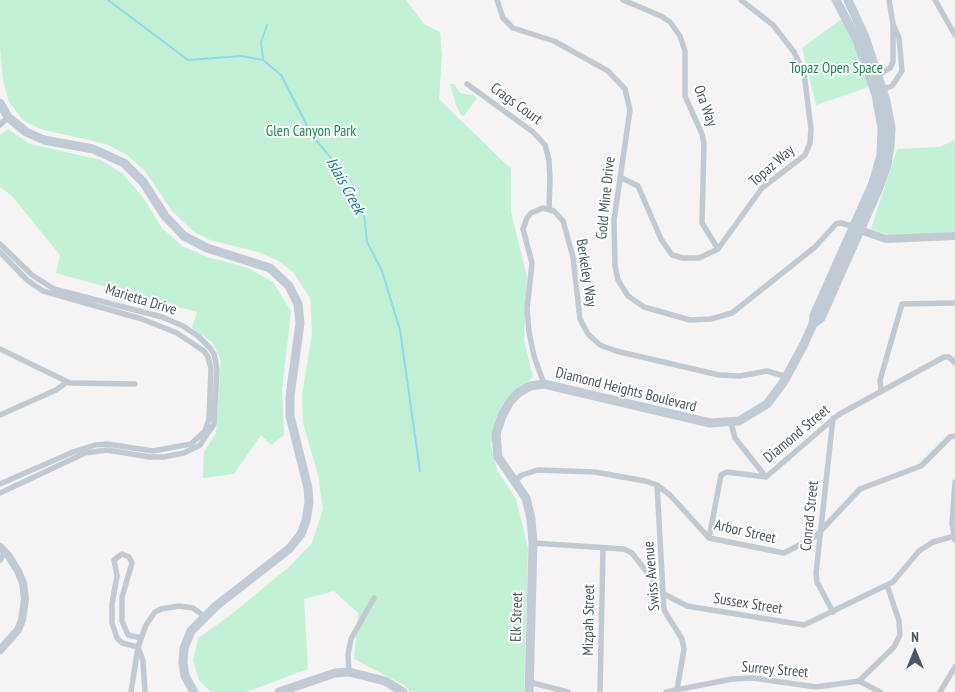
<!DOCTYPE html>
<style>
body{margin:0}
#map{position:relative;width:955px;height:692px;overflow:hidden;background:#f5f3f3;font-family:"PT Sans Narrow",sans-serif}
canvas{display:block}
.north{position:absolute;left:890px;top:627px;width:50px;height:50px;-webkit-text-stroke:4px #fff;paint-order:stroke;rotate:0deg;font-size:14px;font-weight:700;line-height:20px;text-align:center;color:#4a5661}
.north::after{content:'';display:block;margin:auto;width:18px;height:22px;background:#4a5661;clip-path:polygon(50% 0,100% 100%,50% 72%,0 100%)}
</style>
<div id="map">
<canvas width="955" height="692"></canvas>
<div class="north">N</div>
</div>
<script>
const ctx = document.querySelector('canvas').getContext('2d');
ctx.lineJoin = 'round';
function fill(path, color) { ctx.fillStyle = color; ctx.fill(path, 'evenodd'); }
const poly = rows => new Path2D(rows.map(r => 'M' + r).join(''));
function stroke(path, color, width, dash) { ctx.strokeStyle = color; ctx.lineWidth = width; ctx.lineCap = dash ? 'butt' : 'round'; ctx.setLineDash(dash || []); ctx.stroke(path); }
function write(font, color, halo, rows, align = 'center') {
  ctx.font = font + ' "PT Sans Narrow",sans-serif'; ctx.lineWidth = 4; ctx.setLineDash([]); ctx.textBaseline = 'middle'; ctx.strokeStyle = halo; ctx.fillStyle = color; for (const [text, x, y, turn = 0] of rows) {
    ctx.save(); ctx.translate(x, y); ctx.rotate((+turn || 0) * Math.PI / 180); ctx.textAlign = isNaN(turn) ? turn : align; if (halo) ctx.strokeText(text, 0, 0); ctx.fillText(text, 0, 0); ctx.restore();
  }
}
fill(poly([
 [0,0,406,0,424,24,440,32,442,55,439,99,511,169,511,212,527,277,524,340,533,377,503,403,495,423,491,445,497,470,516,499,528,548,524,692,410,692,404,685,354,659,358,613,334,591,304,599,308,669,246,692,211,692,199,680,193,660,198,638,228,617,289,567,312,543,323,509,318,475,303,423,302,395,312,333,310,298,293,272,277,260,258,252,210,240,194,232,172,211,145,171,127,155,106,144,40,129,23,120,9,102,3,80,0,48],
 [843,18,862,62,869,87,816,105,802,48],
 [450,84,454,84,460,93,473,95,477,98,464,116,461,115,456,105],
 [8,129,30,144,101,160,123,174,142,196,162,228,182,246,207,257,248,268,273,282,291,311,282,391,284,435,271,445,261,435,234,474,203,478,204,452,216,433,221,361,213,343,192,328,197,312,56,273,60,255,12,196,0,187,0,135],
 [955,140,955,232,892,236,871,229,897,149,939,147]
]), '#c3f1d5');
stroke(poly([
 [108,0,188,60,241,56,263,60,281,75,312,135,331,158,364,215,367,242,382,271,400,330,420,471],
 [263,59,261,42,267,25]
]), '#90daee', 2);
stroke(poly([
 [497,0,503,18,513,28,554,41,608,71,625,89,630,110,614,220,615,266,618,280,628,296,644,307,690,320,711,319,732,313,815,247,836,224,841,223,855,227],
 [623,0,661,16,670,22,680,36,685,51,685,96,702,134,704,144,702,223,718,249],
 [935,0,955,35],
 [877,76,890,68,893,62,893,24],
 [467,84,533,132,545,145,549,160,550,180,549,208],
 [880,86,887,88,892,86,902,71,899,38,893,24,889,0],
 [0,125,8,117],
 [620,177,638,186,661,239,672,255,683,258,699,258,718,249,762,188,805,155,810,143,811,129,804,73,794,52,773,25,741,0],
 [0,244,32,275,54,289,162,317,183,326,198,336,210,348,214,354,217,369,214,424,200,445,184,453,163,457,150,457,107,450,85,453,0,493],
 [0,252,27,280,43,291,142,319,177,333,204,351,208,357,211,369,209,419,205,431,191,444,153,451,107,444,95,445,73,452,0,484],
 [0,349,70,383,135,384],
 [544,384,534,356,529,332,527,309,532,263,523,229,527,218,531,213,543,208,554,211,563,221,573,257,580,319,588,334,600,345,616,351,719,375,740,376,767,371,787,377],
 [881,392,880,380,902,304,955,303],
 [0,415,56,390,67,382],
 [731,423,735,438,766,477],
 [766,477,838,415,944,357,949,357,955,363],
 [514,481,522,475,538,470,595,472,645,481,657,485,670,495,709,538,784,553,815,537,860,489,921,466,950,437,955,436],
 [657,485,664,610,682,639,684,649,677,690],
 [709,538,721,475,727,472,766,477],
 [955,540,952,524,955,482],
 [533,543,624,549,632,553,664,594,687,606,804,625,893,582,919,551,933,542,955,536],
 [0,560,5,552],
 [833,612,817,582,816,573,833,418],
 [138,647,122,643,117,638,112,623,112,604,117,576,114,560,122,554,129,557,132,563,122,597,122,621,128,635,141,638],
 [138,647,143,661,145,692],
 [349,672,348,655,351,639,374,598],
 [859,681,894,647,900,635,899,621,887,585],
 [529,682,568,692],
 [131,692,138,647,146,625,155,612,161,609,179,606,193,608,204,616],
 [600,692,603,548],
 [666,692,732,679,753,678,816,687,859,681,880,692],
 [940,692,955,667]
]), '#c1cad2', 5.5);
stroke(poly([
 [860,230,886,239,955,236],
 [0,547,8,555,18,571,23,583,25,599,22,620,18,630,0,650]
]), '#c1cad2', 8);
stroke(poly([
 [0,103,8,117,26,132,44,140,93,149,124,163,143,182,165,216,184,236,207,248,270,268,289,286,298,304,300,323,290,396,290,416,308,488,309,502,306,521,301,534,289,549,216,606,191,631,184,648,183,663,185,676,194,692],
 [813,324,821,318,878,190,887,165,890,146,891,128,886,101,865,37,848,0],
 [279,692,335,673,349,672,385,681,403,692],
 [529,692,533,543,531,519,526,498,498,457,496,434,502,416,509,403,518,393,530,386,544,384,710,423,739,421,767,404,783,383,803,346,813,324,814,315,873,183,881,155,882,128,876,95,857,40,836,0]
]), '#c1cbd6', 9);
write('15px', '#17864f', '#fff', [
 ["Topaz Open Space",836,69],
 ["Glen Canyon Park",311,132]
]);
write('15px', '#4a5661', '#fff', [
 ["Crags Court",516,104,36],
 ["Ora Way",705,106,70],
 ["Topaz Way",772,166,-41],
 ["Gold Mine Drive",606,198,-84],
 ["Berkeley Way",586,273,81],
 ["Marietta Drive",141,300,17],
 ["Diamond Heights Boulevard",626,390,14],
 ["Diamond Street",797,434,-40],
 ["Conrad Street",810,516,-84],
 ["Arbor Street",745,532,13],
 ["Swiss Avenue",652,576,-95],
 ["Sussex Street",748,604,9],
 ["Elk Street",517,617,-88],
 ["Mizpah Street",589,620,-89],
 ["Surrey Street",775,670,5]
]);
write('italic 16px', '#0c7c9b', '#fff', [
 ["Islais Creek",345,186,61]
]);
</script>
